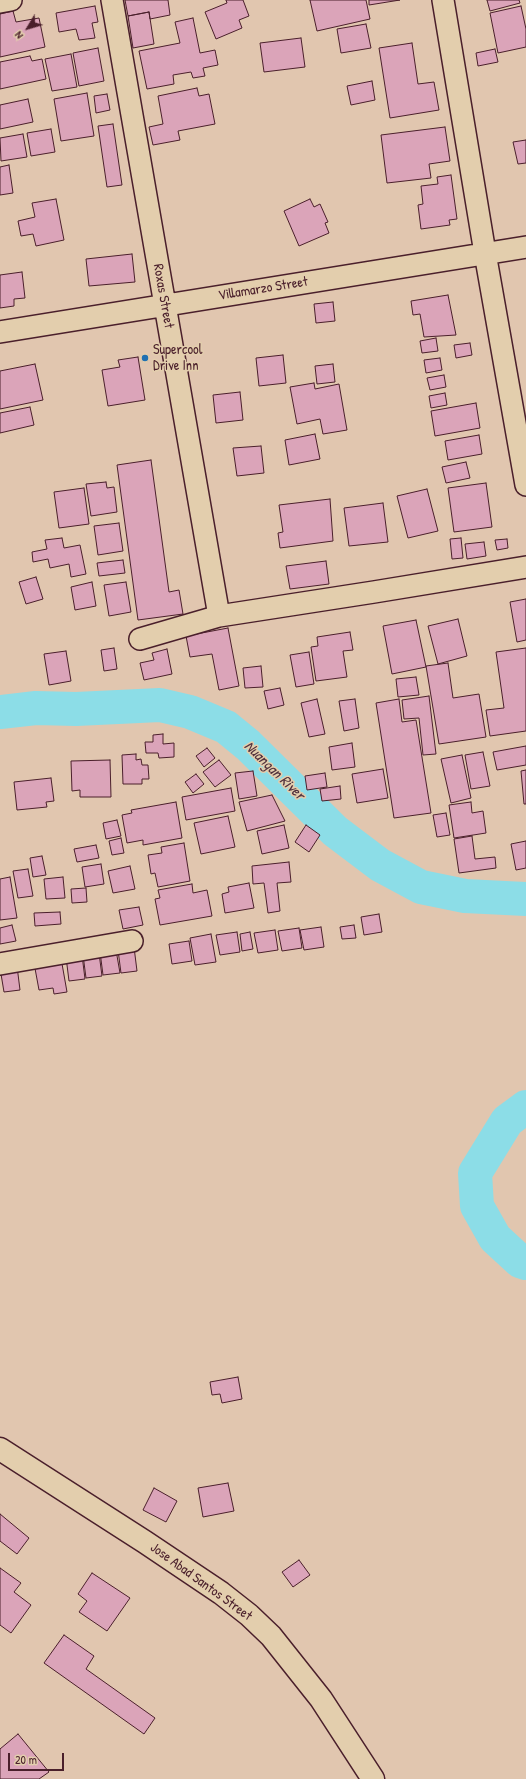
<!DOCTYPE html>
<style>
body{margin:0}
#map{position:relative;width:526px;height:1779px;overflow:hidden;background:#e1c6af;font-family:"Patrick Hand",sans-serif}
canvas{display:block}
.north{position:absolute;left:8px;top:8px;width:40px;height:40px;-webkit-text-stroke:3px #e3cead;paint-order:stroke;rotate:232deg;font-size:11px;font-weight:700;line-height:16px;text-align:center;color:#4a1f2b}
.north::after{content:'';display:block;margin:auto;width:14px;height:18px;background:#4a1f2b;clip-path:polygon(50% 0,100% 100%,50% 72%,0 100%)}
.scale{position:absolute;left:8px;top:1753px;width:56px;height:18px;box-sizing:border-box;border:2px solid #4a1f2b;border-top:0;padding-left:5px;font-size:12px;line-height:14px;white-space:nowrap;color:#4a1f2b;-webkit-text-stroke:3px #e3cead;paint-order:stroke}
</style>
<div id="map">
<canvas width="526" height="1779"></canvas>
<div class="north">N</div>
<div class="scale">20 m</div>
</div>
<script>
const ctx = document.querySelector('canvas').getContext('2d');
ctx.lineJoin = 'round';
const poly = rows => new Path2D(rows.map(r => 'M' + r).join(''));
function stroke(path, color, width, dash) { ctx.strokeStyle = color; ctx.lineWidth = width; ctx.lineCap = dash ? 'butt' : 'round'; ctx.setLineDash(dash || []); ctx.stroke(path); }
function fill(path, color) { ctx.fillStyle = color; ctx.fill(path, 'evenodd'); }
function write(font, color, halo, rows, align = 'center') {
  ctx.font = font + ' "Patrick Hand",sans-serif'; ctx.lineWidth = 3; ctx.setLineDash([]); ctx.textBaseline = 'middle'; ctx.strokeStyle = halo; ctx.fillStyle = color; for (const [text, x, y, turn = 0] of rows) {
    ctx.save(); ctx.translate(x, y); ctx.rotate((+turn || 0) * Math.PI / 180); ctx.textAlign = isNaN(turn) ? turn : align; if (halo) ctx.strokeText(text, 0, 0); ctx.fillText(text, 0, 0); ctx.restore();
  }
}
stroke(poly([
 [0,712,36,708,76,709,160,705,190,712,226,727,248,745,335,831,380,865,421,887,465,896,526,899],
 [526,1107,507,1121,475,1173,477,1206,495,1238,520,1261,526,1263]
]), '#8cdde7', 34);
const building = poly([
 [125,0,168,0,170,15,150,19,149,12,128,16,125,0],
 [226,0,243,0,249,16,239,20,242,28,216,39,205,12,227,3,226,0],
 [310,0,366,0,370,19,317,31,310,0],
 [369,0,400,0,369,5,369,0],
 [487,0,519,0,520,3,490,11,487,0],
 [95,6,98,22,92,23,95,38,79,40,76,29,59,32,56,13,95,6],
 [521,6,526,29,526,47,498,53,490,13,521,6],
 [13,11,16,22,39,18,45,47,0,57,0,14,13,11],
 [149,12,154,44,133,48,128,16,149,12],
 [193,18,200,53,215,50,218,65,203,68,205,76,193,78,191,72,173,75,174,84,147,89,139,51,180,43,175,22,193,18],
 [366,24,371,48,341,53,337,29,366,24],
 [301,38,305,67,264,72,260,43,301,38],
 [412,43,418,84,434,82,439,110,390,118,379,48,412,43],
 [98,48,104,81,79,86,73,53,98,48],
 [495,49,498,62,478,66,476,53,495,49],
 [71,54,77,87,52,91,45,59,71,54],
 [30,56,32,61,42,59,46,79,0,89,0,62,30,56],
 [372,81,375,100,351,105,347,86,372,81],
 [197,88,199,96,209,94,215,124,178,131,180,140,153,145,149,127,163,124,158,96,197,88],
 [87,93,94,136,61,141,54,99,87,93],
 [107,94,110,110,96,113,94,96,107,94],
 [28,99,33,122,0,129,0,105,28,99],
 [113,124,122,185,107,187,98,126,113,124],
 [445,127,450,161,429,164,431,178,387,183,381,135,445,127],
 [51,129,55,152,31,156,27,133,51,129],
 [23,134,27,157,1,161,0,138,23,134],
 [526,140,526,163,518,164,513,142,526,140],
 [9,165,13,193,0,195,0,167,9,165],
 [451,175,457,219,449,220,450,225,421,229,418,205,423,204,421,186,438,184,437,177,451,175],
 [56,199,64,240,36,246,33,234,21,236,18,221,35,217,32,203,56,199],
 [310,199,314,207,320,204,328,222,325,223,329,233,299,246,284,211,310,199],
 [132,254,135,282,89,286,86,259,132,254],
 [22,272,25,298,14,299,14,306,0,308,0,275,22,272],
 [448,295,456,335,424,337,420,314,413,315,411,301,448,295],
 [333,302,335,321,316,323,314,304,333,302],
 [436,338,438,351,422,353,420,341,436,338],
 [470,343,472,355,456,358,454,345,470,343],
 [283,355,286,383,259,386,256,358,283,355],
 [138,357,145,400,108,406,102,370,120,367,118,360,138,357],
 [440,358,442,370,426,373,424,360,440,358],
 [35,364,43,400,0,409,0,371,35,364],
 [333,364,335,382,317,384,315,366,333,364],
 [444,375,446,387,430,390,427,378,444,375],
 [314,383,315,389,339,384,347,430,323,434,320,419,297,424,290,387,314,383],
 [240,392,243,420,216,423,213,395,240,392],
 [445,393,447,405,431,408,429,396,445,393],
 [476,403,480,428,435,436,431,411,476,403],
 [30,407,34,425,0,433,0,413,30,407],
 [315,434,320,459,289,465,285,440,315,434],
 [479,435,482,454,448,460,445,441,479,435],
 [261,446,264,473,237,476,233,448,261,446],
 [151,460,169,592,179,590,183,614,138,620,117,465,151,460],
 [466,462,470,478,446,483,442,467,466,462],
 [106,482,107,488,114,487,117,512,91,516,86,484,106,482],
 [486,483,492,527,454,532,448,488,486,483],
 [84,488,89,524,59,528,54,492,84,488],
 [427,489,438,531,408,538,397,496,427,489],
 [330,499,333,541,280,548,278,533,283,532,279,505,330,499],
 [383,503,388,542,349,546,344,508,383,503],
 [119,523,123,551,98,555,94,526,119,523],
 [62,538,64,548,80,545,86,574,71,577,69,564,50,568,48,559,33,562,32,552,47,549,45,540,62,538],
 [461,538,463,558,452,559,450,539,461,538],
 [507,539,508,548,497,550,495,540,507,539],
 [484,542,486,556,467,559,465,544,484,542],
 [123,560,125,573,99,576,97,563,123,560],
 [326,561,329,584,290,589,286,566,326,561],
 [36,577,43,599,26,604,19,582,36,577],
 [92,582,96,606,75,610,71,587,92,582],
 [126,582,131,612,109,616,104,585,126,582],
 [526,599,526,640,517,642,510,602,526,599],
 [458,619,467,656,438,664,428,626,458,619],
 [416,620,426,667,392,674,383,626,416,620],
 [228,628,239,686,219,690,212,654,190,657,186,636,228,628],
 [350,632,353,650,343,651,347,677,316,681,311,647,318,646,317,637,350,632],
 [114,648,117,669,104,671,101,650,114,648],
 [526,648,526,731,490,736,486,710,504,708,496,652,526,648],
 [167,649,172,674,144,680,140,663,154,660,152,653,167,649],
 [66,651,71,681,49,685,44,654,66,651],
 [309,652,314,684,296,687,290,655,309,652],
 [448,663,453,698,479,694,486,737,439,744,426,666,448,663],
 [261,666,263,687,245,688,243,668,261,666],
 [416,677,419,695,398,697,396,679,416,677],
 [280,688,284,705,268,709,264,691,280,688],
 [429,696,436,754,423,755,419,718,404,719,402,700,429,696],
 [317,699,325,734,309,737,301,703,317,699],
 [355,699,359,728,344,731,339,701,355,699],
 [399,699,402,722,416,720,431,813,394,818,376,703,399,699],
 [163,734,163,744,174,743,174,757,159,758,158,753,146,753,145,742,153,742,153,735,163,734],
 [352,743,355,767,332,770,329,747,352,743],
 [526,746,526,765,497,770,493,752,526,746],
 [207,748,215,758,204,767,196,756,207,748],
 [483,752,490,786,471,789,465,755,483,752],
 [136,754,136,760,141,759,142,765,148,765,149,779,142,779,142,784,123,784,122,755,136,754],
 [462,755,471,798,451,803,441,759,462,755],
 [110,760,111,797,80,797,80,790,72,791,71,761,110,760],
 [219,760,231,775,215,787,203,772,219,760],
 [383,769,388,798,357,803,352,774,383,769],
 [526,770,526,804,524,804,521,771,526,770],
 [253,771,257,796,239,799,235,773,253,771],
 [325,773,327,787,307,790,305,776,325,773],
 [196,774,204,784,193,793,185,782,196,774],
 [51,778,54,801,46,802,47,807,17,810,14,782,51,778],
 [340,786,341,799,322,801,320,789,340,786],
 [231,788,235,811,186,820,182,797,231,788],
 [272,795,285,821,247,831,239,802,272,795],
 [176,802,182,838,143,845,143,840,127,843,122,815,132,813,131,810,176,802],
 [471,802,472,813,483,811,486,833,454,838,449,805,471,802],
 [446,813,450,835,437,837,433,815,446,813],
 [228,816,235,847,201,854,194,823,228,816],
 [117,820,121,836,106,839,103,823,117,820],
 [284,825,289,848,262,854,257,831,284,825],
 [306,825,320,835,309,852,295,842,306,825],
 [472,836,475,859,495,857,496,868,459,873,454,839,472,836],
 [121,838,124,853,112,855,109,841,121,838],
 [526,841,526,868,516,870,511,844,526,841],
 [184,843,190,881,158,887,155,873,151,874,148,855,162,853,161,847,184,843],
 [96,845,99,858,77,862,74,849,96,845],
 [42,856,46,875,33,877,30,858,42,856],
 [289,862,291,882,277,883,280,911,268,913,264,883,253,884,252,866,289,862],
 [101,864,104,884,85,887,82,867,101,864],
 [130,866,135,889,113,893,108,871,130,866],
 [28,869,33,896,18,898,13,871,28,869],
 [10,877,17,918,0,920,0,879,10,877],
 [63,877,65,898,46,899,44,879,63,877],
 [249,883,254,908,225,913,222,894,229,892,228,887,249,883],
 [192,884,193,893,207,890,212,916,160,925,155,899,160,898,158,890,192,884],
 [86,888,87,902,72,903,71,889,86,888],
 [139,907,143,925,123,929,119,910,139,907],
 [60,912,61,924,35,926,34,913,60,912],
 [379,914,382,932,364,935,361,917,379,914],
 [12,925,16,941,0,944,0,928,12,925],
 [354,925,356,938,342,939,340,927,354,925],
 [321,927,324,947,304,950,300,930,321,927],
 [299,928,302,948,282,951,278,931,299,928],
 [275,930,278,950,258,953,254,933,275,930],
 [237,932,240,952,220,955,216,935,237,932],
 [250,932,253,949,242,951,240,934,250,932],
 [211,934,216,962,195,965,190,938,211,934],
 [189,941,192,961,172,964,169,944,189,941],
 [134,947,137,971,121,973,118,950,134,947],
 [116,950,120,973,103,975,100,952,116,950],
 [99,953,102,976,86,978,83,955,99,953],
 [82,955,85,979,69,981,66,957,82,955],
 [61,958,67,992,54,994,53,988,39,990,34,963,61,958],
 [17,966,20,990,4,992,0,968,17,966],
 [238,1377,242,1399,222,1403,220,1394,212,1395,210,1382,238,1377],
 [228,1483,234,1511,203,1517,198,1488,228,1483],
 [154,1488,177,1501,166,1522,143,1510,154,1488],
 [0,1514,29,1538,17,1554,0,1541,0,1514],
 [299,1560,310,1575,293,1587,282,1572,299,1560],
 [0,1568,21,1583,14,1592,31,1605,11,1633,0,1625,0,1568],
 [92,1573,130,1598,107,1631,79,1612,87,1601,78,1594,92,1573],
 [64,1635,94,1656,86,1669,155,1718,144,1734,44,1663,64,1635],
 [18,1734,49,1772,39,1779,0,1779,0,1749,18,1734]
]);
fill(building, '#dba4b9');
stroke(building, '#4a1f2b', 1);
const minor = poly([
 [112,0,219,616],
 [443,0,485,253,526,485],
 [0,2,11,0],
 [0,332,526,247],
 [140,639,219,616,374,592,526,567],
 [0,964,132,941]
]);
const major = poly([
 [0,1449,145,1542,221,1593,249,1615,271,1636,321,1699,373,1779]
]);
stroke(minor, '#4a1f2b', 24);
stroke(major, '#4a1f2b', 25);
stroke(minor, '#e3cead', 21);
stroke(major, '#e3cead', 22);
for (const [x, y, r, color] of [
 [145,358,4,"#1f6fb2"]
]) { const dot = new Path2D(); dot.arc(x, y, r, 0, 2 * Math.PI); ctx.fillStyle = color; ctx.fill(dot); stroke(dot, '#e3cead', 1.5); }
write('14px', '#4a1f2b', '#e3cead', [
 ["Villamarzo Street",263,289,-9],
 ["Roxas Street",163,296,80],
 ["Jose Abad Santos Street",201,1582,36]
]);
write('14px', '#4a1f2b', '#e3cead', [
 ["Supercool",153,350],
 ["Drive Inn",153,366]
], 'left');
write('italic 15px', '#51323e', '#e3cead', [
 ["Nuangan River",274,771,44]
]);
</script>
